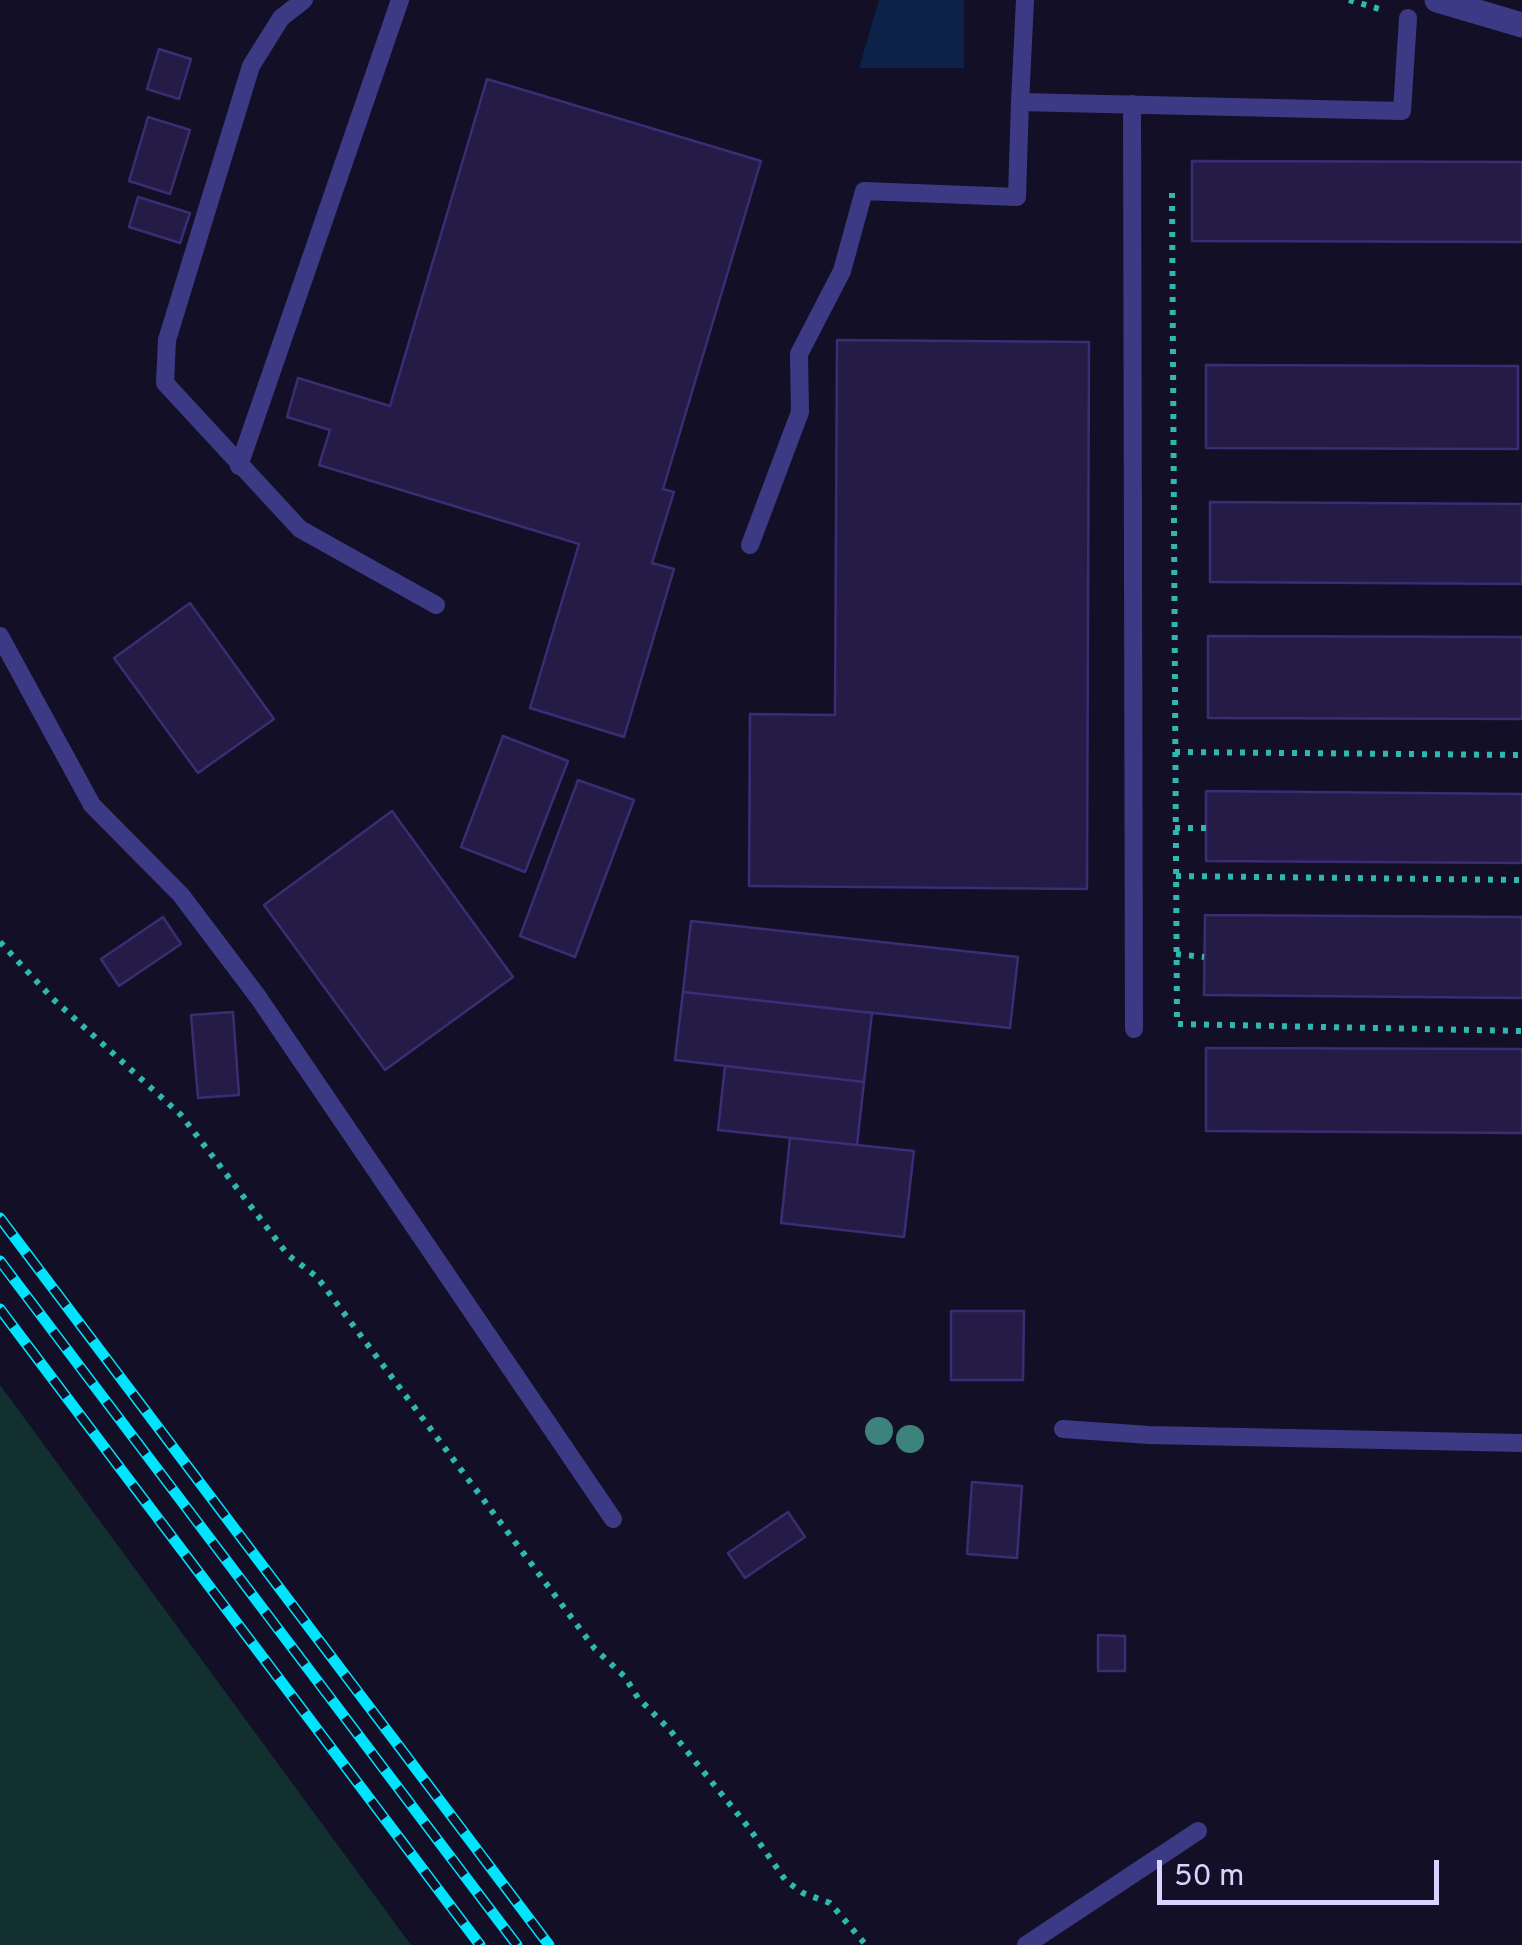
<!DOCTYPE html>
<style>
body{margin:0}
#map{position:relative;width:1522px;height:1945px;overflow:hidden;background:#130f26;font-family:Overpass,sans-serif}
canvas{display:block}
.scale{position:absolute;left:1157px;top:1860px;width:282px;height:45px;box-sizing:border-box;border:5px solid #d9d4ff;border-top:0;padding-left:12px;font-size:30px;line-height:35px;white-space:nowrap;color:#d9d4ff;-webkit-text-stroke:8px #130f26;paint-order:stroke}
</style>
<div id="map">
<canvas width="1522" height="1945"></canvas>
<div class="scale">50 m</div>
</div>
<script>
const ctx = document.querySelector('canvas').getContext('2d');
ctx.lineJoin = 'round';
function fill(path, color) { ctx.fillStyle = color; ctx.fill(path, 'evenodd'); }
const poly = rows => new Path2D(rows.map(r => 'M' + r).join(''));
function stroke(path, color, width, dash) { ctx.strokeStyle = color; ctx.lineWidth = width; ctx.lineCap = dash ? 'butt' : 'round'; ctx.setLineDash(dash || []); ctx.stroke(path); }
fill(poly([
 [0,1385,411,1945,0,1945]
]), '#12302f');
fill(poly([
 [879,0,964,0,964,68,859,68]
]), '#0c2248');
const building = poly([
 [159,49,191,59,179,99,147,89,159,49],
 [487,79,761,161,663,489,674,492,652,563,674,569,624,737,530,708,579,544,319,465,330,430,287,417,298,378,390,406,487,79],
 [148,117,190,130,170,194,129,181,148,117],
 [1192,161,1522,162,1522,242,1192,241,1192,161],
 [138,197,190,213,180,243,129,227,138,197],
 [837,340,1089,342,1087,889,749,886,750,714,835,715,837,340],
 [1206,365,1518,366,1518,449,1206,448,1206,365],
 [1210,502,1522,504,1522,584,1210,582,1210,502],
 [190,603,274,719,198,773,114,658,190,603],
 [1208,636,1522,637,1522,719,1208,718,1208,636],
 [503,736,568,761,525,872,461,847,503,736],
 [578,780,634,800,575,957,520,936,578,780],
 [1206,791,1522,794,1522,863,1206,861,1206,791],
 [392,811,513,977,385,1070,264,905,392,811],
 [1205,915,1522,917,1522,998,1204,995,1205,915],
 [163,917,181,944,119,986,101,959,163,917],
 [691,921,1018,957,1010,1028,683,992,691,921],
 [683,992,872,1013,864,1082,675,1060,683,992],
 [233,1012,239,1095,198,1098,191,1015,233,1012],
 [1206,1048,1522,1049,1522,1133,1206,1131,1206,1048],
 [725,1066,864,1082,857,1145,718,1130,725,1066],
 [790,1138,914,1151,904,1237,781,1223,790,1138],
 [951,1311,1024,1311,1023,1380,951,1380,951,1311],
 [972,1482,1022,1486,1017,1558,967,1554,972,1482],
 [788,1512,805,1537,745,1578,728,1553,788,1512],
 [1098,1635,1125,1636,1125,1671,1098,1671,1098,1635]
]);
fill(building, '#241b47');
stroke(building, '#3b2d73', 2.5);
stroke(poly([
 [1349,0,1386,11],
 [1172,193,1177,1024,1522,1031],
 [1175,752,1522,755],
 [1175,828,1206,828],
 [1176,876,1522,880],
 [0,942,53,999,181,1115,288,1255,317,1277,595,1649,625,1677,638,1698,669,1729,749,1828,786,1881,803,1893,830,1903,866,1945],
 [1176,954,1204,957]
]), '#2fb8b0', 6, [5, 8]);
stroke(poly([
 [304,0,281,18,251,66,167,340,165,383,300,529,436,605],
 [1025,0,1020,102,1402,111,1408,18],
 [1132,104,1134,1029],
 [239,466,400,0],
 [750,545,800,412,799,354,842,271,864,191,1017,197,1020,102],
 [0,636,92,805,181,895,258,997,613,1519],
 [1063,1429,1149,1435,1522,1443],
 [1026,1945,1198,1831]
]), '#3d3a85', 18);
stroke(poly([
 [1437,0,1522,25]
]), '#3d3a85', 25);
const rail = poly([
 [0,1218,549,1945],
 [0,1261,517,1945],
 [0,1309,480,1945]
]);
stroke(rail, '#00e5ff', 11);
stroke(rail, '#130f26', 8, [22]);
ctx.fillStyle = '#3d827b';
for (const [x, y] of [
 [879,1431],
 [910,1439]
]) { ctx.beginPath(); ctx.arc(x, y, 14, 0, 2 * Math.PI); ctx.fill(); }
</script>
